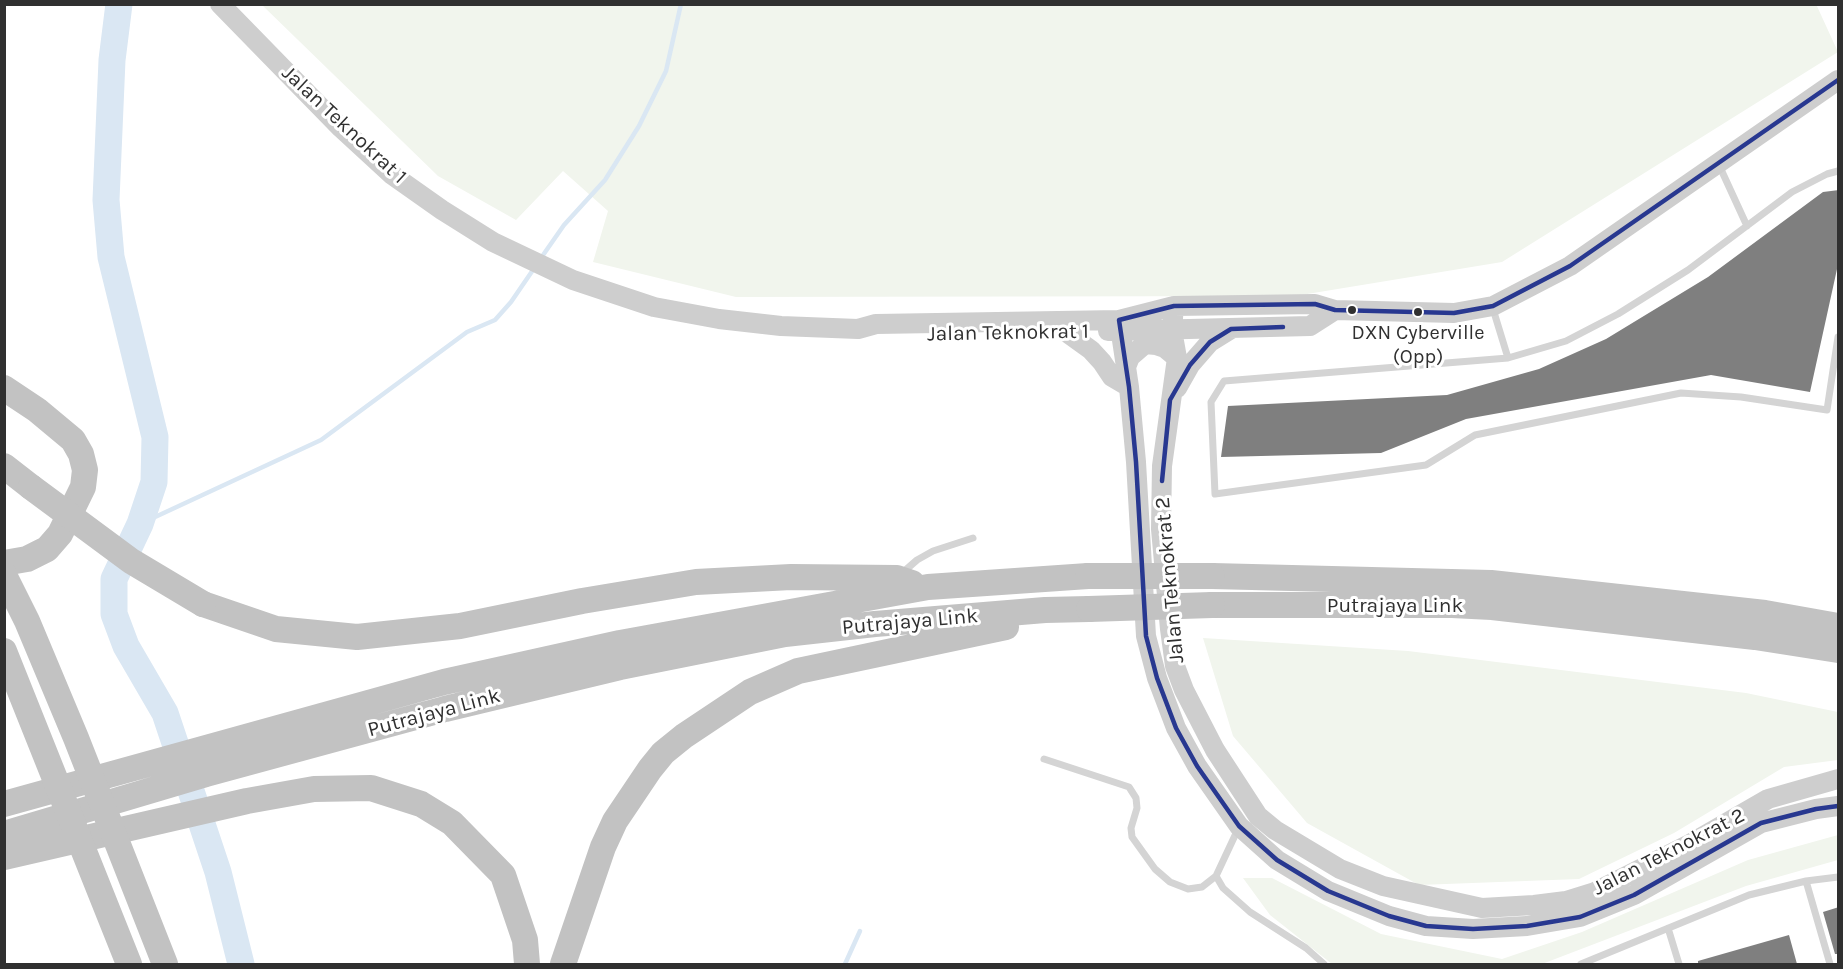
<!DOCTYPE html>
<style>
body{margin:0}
#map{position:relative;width:1843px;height:969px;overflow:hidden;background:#fff;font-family:Karla,sans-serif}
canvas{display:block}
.frame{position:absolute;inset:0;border:6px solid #303030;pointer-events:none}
</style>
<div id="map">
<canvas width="1843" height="969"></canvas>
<div class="frame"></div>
</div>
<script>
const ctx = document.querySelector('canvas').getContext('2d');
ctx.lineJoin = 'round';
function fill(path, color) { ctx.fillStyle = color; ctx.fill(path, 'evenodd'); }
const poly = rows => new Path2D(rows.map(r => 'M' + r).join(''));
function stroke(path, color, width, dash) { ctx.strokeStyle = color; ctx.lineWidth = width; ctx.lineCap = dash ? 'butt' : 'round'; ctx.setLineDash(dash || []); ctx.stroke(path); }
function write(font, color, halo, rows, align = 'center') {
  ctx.font = font + ' Karla,sans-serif'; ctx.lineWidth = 6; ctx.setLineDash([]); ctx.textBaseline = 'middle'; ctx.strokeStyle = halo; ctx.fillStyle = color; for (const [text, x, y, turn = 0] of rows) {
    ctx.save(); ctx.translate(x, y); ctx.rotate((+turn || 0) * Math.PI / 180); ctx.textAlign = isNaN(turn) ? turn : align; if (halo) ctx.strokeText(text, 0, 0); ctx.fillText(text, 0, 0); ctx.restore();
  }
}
fill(poly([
 [1816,4,1838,52,1502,262,1295,296,736,297,593,262,608,211,563,171,516,220,438,176,262,5],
 [1203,638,1408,651,1746,693,1838,712,1838,760,1784,767,1674,833,1579,879,1419,885,1307,823,1233,736],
 [1838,835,1838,860,1746,886,1542,964,1332,964,1270,915,1243,878,1272,878,1381,934,1502,959,1582,932,1748,860]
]), '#f1f5ed');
stroke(poly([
 [541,258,564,225,605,180,639,126,666,71,681,4],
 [140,524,321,440,467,332,495,320,511,302,535,267],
 [845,964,860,931]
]), '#dae7f3', 4.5);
stroke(poly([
 [119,4,112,60,106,200,111,257,155,437,154,482,140,524,114,579,114,614,126,646,165,713,218,872,241,964]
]), '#dae7f3', 27);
fill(poly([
 [1839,190,1839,260,1810,392,1711,375,1466,419,1381,453,1221,457,1228,406,1447,395,1539,369,1606,339,1708,277,1823,192],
 [1839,907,1839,954,1835,954,1823,912],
 [1789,935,1797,964,1698,964,1698,961]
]), '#7f7f7f');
stroke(poly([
 [1719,165,1747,226],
 [1838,171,1827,174,1792,192,1688,270,1618,314,1566,341,1508,358,1224,381,1211,402,1215,494,1426,465,1475,435,1681,393,1741,397,1827,410,1838,337],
 [1493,309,1508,358],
 [901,574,917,560,933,551,973,538],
 [1044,759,1129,787,1136,798,1137,808,1131,828,1132,837,1155,869,1170,882,1188,889,1202,887,1216,876],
 [1238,829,1216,876,1223,888,1250,912,1306,948,1324,964],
 [1806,881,1830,964],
 [1668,928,1679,964],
 [1581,964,1749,895,1806,881,1838,877]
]), '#d4d4d4', 7);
stroke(poly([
 [220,4,341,128,391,174,442,210,493,242,573,280,654,307,719,319,781,326,858,329,876,324,1119,320,1174,306,1315,304,1335,310,1454,313,1493,306,1570,266,1838,80],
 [1174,306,1172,330,1177,358,1162,466,1161,529,1170,629,1175,666,1184,690,1215,750,1258,816,1275,830,1340,869,1383,886,1482,908,1534,905,1566,901,1595,892,1690,844,1768,799,1838,779],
 [1119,320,1129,387,1136,462,1146,636,1157,678,1176,728,1197,766,1239,826,1277,860,1328,891,1389,916,1426,926,1473,929,1527,926,1580,917,1634,895,1761,823,1816,809,1838,806],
 [1108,331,1310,326,1335,310],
 [1066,332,1091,350,1102,362,1112,377,1129,387],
 [1126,367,1130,357,1145,344,1156,345,1165,348,1177,358],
 [1177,388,1190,365,1210,342,1231,329]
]), '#cecece', 20);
stroke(poly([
 [4,388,37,410,73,440,81,454,85,470,83,487,60,534,47,549,27,559,4,563],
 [4,466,31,487],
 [1212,576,1491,583,1765,613,1838,626],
 [203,604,276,629,357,637,460,626,582,601,696,582,791,577,897,578,912,583],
 [1212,605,1452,605,1492,607,1755,637,1838,650],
 [4,804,444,682,620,643,928,587,1088,576],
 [4,834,206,774,445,709,620,667,785,634,875,624,1045,610,1089,609],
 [4,857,247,801,314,789,371,788,421,804,452,823,503,875,525,940,527,964],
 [563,964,603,847,615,821,650,769,663,753,684,736,750,692,798,671,1006,627]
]), '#c2c2c2', 26);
stroke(poly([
 [31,487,131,561,203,604],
 [4,575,27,621,76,738,165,964],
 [1088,576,1212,576],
 [1089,609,1212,605],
 [4,651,129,964]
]), '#c2c2c2', 26);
stroke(poly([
 [1838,80,1570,266,1493,306,1454,313,1335,310,1315,304,1174,306,1119,320,1129,387,1136,462,1146,636,1157,678,1176,728,1197,766,1239,826,1277,860,1328,891,1389,916,1426,926,1473,929,1527,926,1580,917,1634,895,1761,823,1816,809,1838,806],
 [1162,481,1170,400,1190,365,1210,342,1231,329,1283,327]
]), '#283890', 4.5);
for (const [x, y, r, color] of [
 [1352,310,5,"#303030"],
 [1418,312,5,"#303030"]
]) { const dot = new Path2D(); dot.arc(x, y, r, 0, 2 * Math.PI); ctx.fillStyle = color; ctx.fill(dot); stroke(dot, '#fff', 2); }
write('20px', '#303030', '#fff', [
 ["DXN Cyberville",1418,333],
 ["(Opp)",1418,357]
]);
write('21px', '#303030', '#fff', [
 ["Jalan Teknokrat 1",344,125,43],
 ["Jalan Teknokrat 1",1008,333,-1],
 ["Jalan Teknokrat 2",1170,580,-95],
 ["Putrajaya Link",1395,606],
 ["Putrajaya Link",910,622,-5],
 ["Putrajaya Link",434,713,-15],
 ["Jalan Teknokrat 2",1669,852,-27]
]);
</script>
